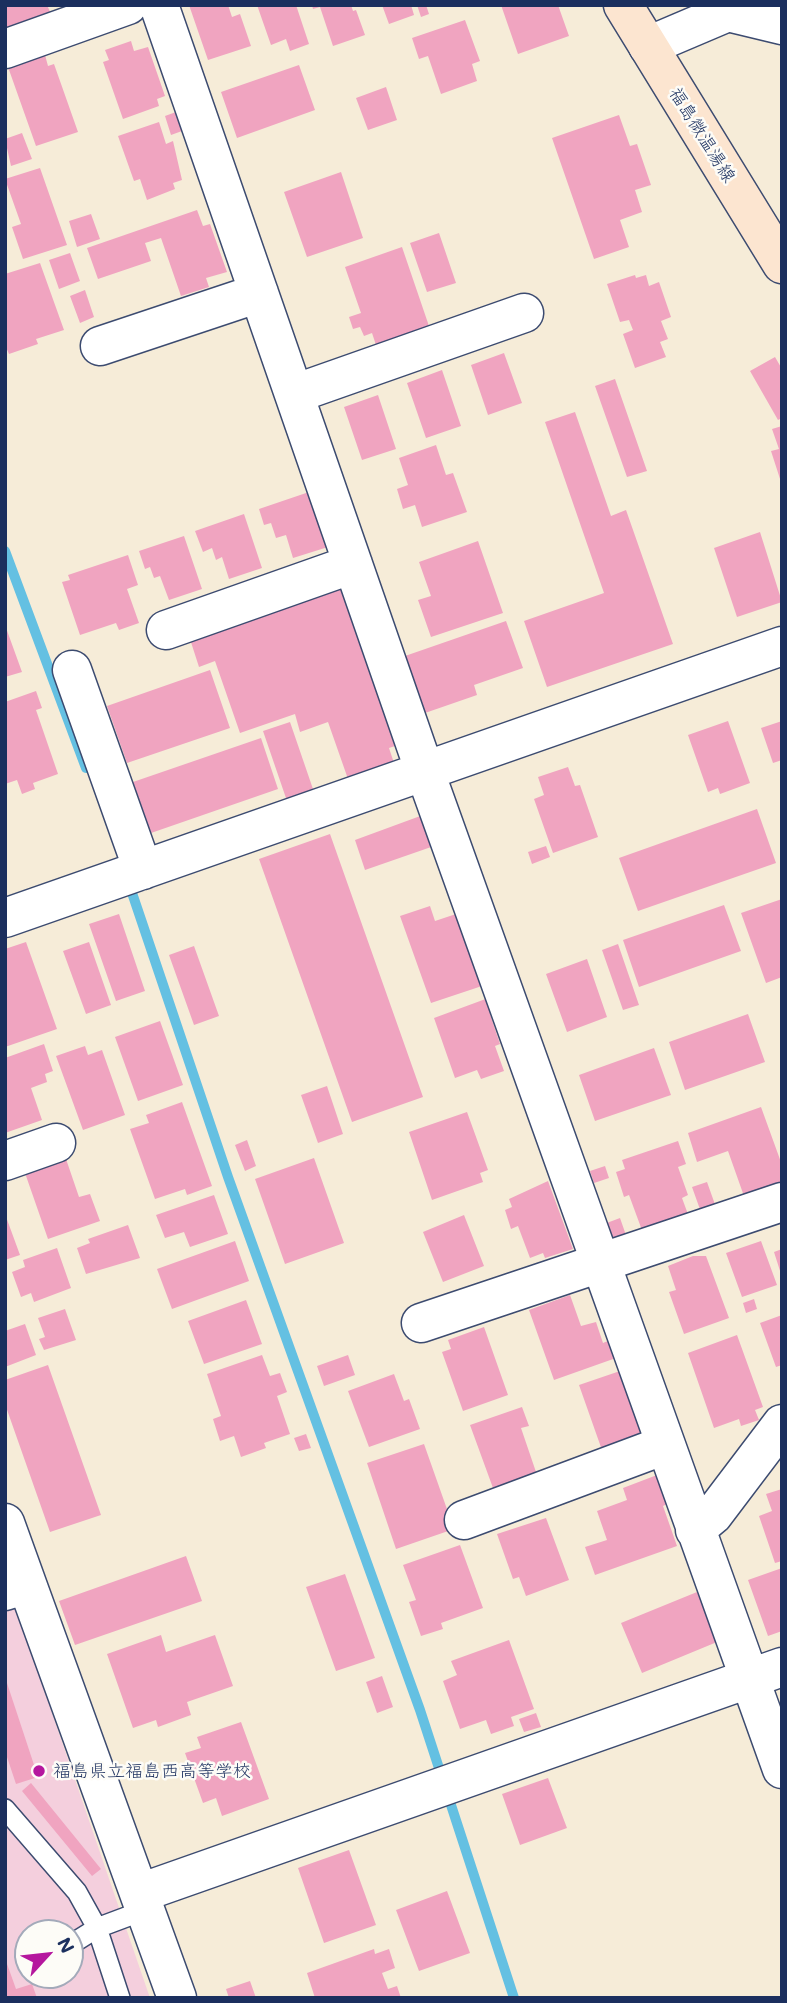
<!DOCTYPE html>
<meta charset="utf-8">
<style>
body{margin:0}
#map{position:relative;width:787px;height:2003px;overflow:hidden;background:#f6ecd8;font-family:Mali,sans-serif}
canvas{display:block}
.frame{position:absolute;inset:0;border:7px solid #1b2f5e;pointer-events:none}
.north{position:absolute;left:14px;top:1919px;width:70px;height:70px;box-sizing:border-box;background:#fdfcf7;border:2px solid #a3aaba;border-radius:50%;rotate:63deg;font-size:19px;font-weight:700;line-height:28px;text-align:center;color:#1b2f5e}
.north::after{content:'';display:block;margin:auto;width:24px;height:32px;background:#b5179e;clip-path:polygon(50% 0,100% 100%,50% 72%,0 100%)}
</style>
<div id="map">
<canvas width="787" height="2003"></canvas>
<div class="frame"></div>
<div class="north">N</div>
</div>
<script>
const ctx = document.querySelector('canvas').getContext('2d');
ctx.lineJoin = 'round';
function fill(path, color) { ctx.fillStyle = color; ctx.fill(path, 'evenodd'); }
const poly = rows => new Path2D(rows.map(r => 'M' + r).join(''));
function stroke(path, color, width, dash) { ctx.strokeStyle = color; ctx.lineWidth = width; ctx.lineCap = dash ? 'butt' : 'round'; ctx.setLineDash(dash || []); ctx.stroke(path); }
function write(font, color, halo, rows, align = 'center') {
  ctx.font = font + ' Mali,"Klee One",sans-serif'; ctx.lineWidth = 5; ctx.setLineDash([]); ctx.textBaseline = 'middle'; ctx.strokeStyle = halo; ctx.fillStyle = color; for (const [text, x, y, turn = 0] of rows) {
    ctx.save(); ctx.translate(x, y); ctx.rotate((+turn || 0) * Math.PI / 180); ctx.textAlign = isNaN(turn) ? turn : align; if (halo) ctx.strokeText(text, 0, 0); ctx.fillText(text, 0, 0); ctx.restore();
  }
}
fill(poly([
 [15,1605,150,1998,5,1998,5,1608],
 [28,1933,70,1933,70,1975,28,1975]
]), '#f4cfdd');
stroke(poly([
 [5,551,86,768],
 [128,881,228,1177,420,1710,514,1998]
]), '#64c0e2', 10);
fill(poly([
 [5,5,47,5,51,14,5,32],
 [189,5,228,5,232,17,240,14,251,46,208,60],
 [257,5,296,5,309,44,290,51,286,39,271,45],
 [312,5,351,5,353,11,356,10,365,35,333,46,320,7,313,9],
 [382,5,411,5,414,15,389,24],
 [417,5,426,5,429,14,421,17],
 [501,5,558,5,569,36,518,54],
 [465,20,480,61,472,64,477,81,441,94,428,56,419,59,412,38],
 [131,41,134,51,148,47,165,96,157,99,159,106,123,119,103,62,109,60,105,50],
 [45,55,48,66,54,64,78,132,36,146,8,67],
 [299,65,315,110,237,138,221,92],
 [386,87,397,120,368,130,356,98],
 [176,112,182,131,171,135,165,116],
 [619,115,630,146,637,144,651,185,635,190,642,212,620,220,629,247,594,259,552,138],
 [159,122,166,144,173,141,182,180,173,183,175,189,147,200,140,179,134,181,118,136],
 [22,133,32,159,11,166,5,139],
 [40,168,67,245,23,259,12,227,21,224,5,179],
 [341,172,363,238,307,257,284,192],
 [197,210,203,226,210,224,227,272,206,278,209,287,181,296,161,238,145,243,151,261,98,279,87,248],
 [91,214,100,239,77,247,69,221],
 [439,233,456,283,427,292,410,243],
 [402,247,430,329,377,348,372,333,364,336,360,327,353,329,349,317,361,313,345,267],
 [70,253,80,281,59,289,49,260],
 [40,263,64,330,36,339,38,344,9,354,5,345,5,274],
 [635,275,636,278,646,275,649,286,659,282,671,317,661,321,668,339,660,342,666,357,635,368,623,334,633,330,629,320,620,322,607,284],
 [85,290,94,317,80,323,70,296],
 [504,353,522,403,488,415,471,365],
 [775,357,782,369,782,418,778,420,750,371],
 [442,370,461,426,426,438,407,383],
 [615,379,647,471,627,477,595,386],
 [378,395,396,449,362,460,344,407],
 [575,412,611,516,626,510,673,644,547,687,524,621,604,593,545,422],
 [782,426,782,482,781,482,771,451,779,449,772,429],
 [436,445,446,475,453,473,467,512,422,527,415,505,403,509,397,489,408,485,399,458],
 [309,492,328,547,293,558,286,535,276,538,271,523,264,525,259,509],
 [244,514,262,568,229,579,222,557,216,560,212,548,203,552,195,531],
 [760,532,782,602,737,617,714,548],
 [184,536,202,589,169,600,160,576,154,578,150,567,145,569,139,551],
 [478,541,503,613,431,637,418,600,431,596,419,562],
 [128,555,138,585,127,589,139,623,119,630,116,623,80,635,62,582,70,580,68,575],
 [345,582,401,744,389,748,394,763,348,779,328,722,300,732,295,714,240,733,215,661,199,667,189,636],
 [506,621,523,668,474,685,477,695,425,713,405,656],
 [5,625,22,672,5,677],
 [210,670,230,728,127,763,107,706],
 [36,691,42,708,36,710,58,774,33,783,35,789,22,794,17,780,5,784,5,702],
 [728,721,750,783,720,794,718,788,708,792,688,735],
 [782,721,782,760,773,763,761,728],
 [290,722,314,792,287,801,263,731],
 [261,738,278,789,151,833,133,782],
 [568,767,575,786,580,785,598,837,553,853,534,799,544,795,538,777],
 [757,809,776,863,638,911,619,858],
 [423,815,434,846,365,870,355,840],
 [330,834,423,1097,352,1122,259,859],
 [546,846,550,857,532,864,528,852],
 [782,899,782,977,766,983,741,913],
 [724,905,741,951,639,987,623,940],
 [430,906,435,921,459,913,485,985,431,1003,400,916],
 [119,914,145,991,116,1001,89,924],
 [26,942,57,1029,5,1047,5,949],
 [89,942,111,1005,86,1014,63,951],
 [618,944,639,1005,623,1010,602,950],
 [194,946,219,1016,194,1025,169,955],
 [587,959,607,1017,567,1032,546,974],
 [491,997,497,1012,490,1014,500,1044,495,1046,504,1071,481,1079,477,1070,455,1078,434,1018],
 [748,1014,765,1062,685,1090,669,1042],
 [160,1021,183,1085,138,1101,115,1037],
 [44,1044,53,1071,45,1074,47,1082,31,1088,42,1120,5,1133,5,1058],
 [85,1046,88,1055,102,1050,125,1115,83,1130,56,1056],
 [654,1048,671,1095,595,1121,579,1075],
 [327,1086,343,1134,318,1143,301,1095],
 [182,1102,212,1186,187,1195,185,1189,155,1199,130,1129,149,1123,146,1115],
 [761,1107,782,1165,782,1185,745,1199,728,1151,697,1162,688,1133],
 [467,1112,488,1170,480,1173,483,1182,432,1200,409,1132],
 [247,1140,256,1166,245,1171,235,1145],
 [678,1141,686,1164,678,1167,688,1195,682,1198,689,1217,643,1233,629,1195,624,1197,616,1172,625,1169,622,1160],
 [314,1158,344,1243,285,1264,255,1179],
 [66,1159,79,1197,90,1194,100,1221,48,1239,25,1173],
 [605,1166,609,1178,594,1183,590,1171],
 [548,1181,573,1249,545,1258,543,1253,530,1258,518,1226,511,1229,505,1210,512,1207,509,1199],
 [707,1182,717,1210,702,1215,692,1187],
 [214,1195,228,1234,190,1247,184,1232,165,1238,156,1215],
 [5,1214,20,1255,5,1260],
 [464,1215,484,1266,443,1282,423,1232],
 [620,1218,627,1238,618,1241,608,1235,604,1224],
 [128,1225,140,1258,86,1274,77,1248,90,1243,88,1239],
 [235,1241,249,1281,172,1309,157,1269],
 [761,1241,777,1285,742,1297,726,1253],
 [57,1248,71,1288,34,1302,31,1293,21,1297,12,1272,25,1267,23,1260],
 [782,1249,782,1274,781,1274,774,1252],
 [693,1256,706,1256,729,1318,684,1334,669,1292,676,1290,668,1266],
 [570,1295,581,1326,596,1322,603,1343,610,1340,616,1358,554,1380,529,1310],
 [754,1299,757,1309,746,1313,743,1303],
 [246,1300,262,1344,204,1364,188,1321],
 [65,1309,76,1340,44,1350,39,1339,45,1337,38,1318],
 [782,1315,782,1365,776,1367,760,1323],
 [25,1324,36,1355,5,1367,5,1331],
 [484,1327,508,1395,463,1411,442,1352,451,1349,448,1340],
 [737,1335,763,1407,755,1410,759,1420,741,1426,739,1419,714,1428,688,1353],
 [262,1355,270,1376,280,1373,287,1392,277,1396,290,1434,264,1443,266,1448,241,1457,234,1436,220,1441,213,1419,221,1416,207,1374],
 [348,1355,355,1375,324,1386,317,1366],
 [48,1365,101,1515,50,1532,5,1404,5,1380],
 [620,1371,644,1439,603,1453,579,1385],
 [394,1374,404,1401,409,1399,420,1429,369,1447,348,1391],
 [522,1407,529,1426,521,1428,536,1472,493,1488,470,1425],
 [306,1434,311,1448,299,1451,294,1438],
 [424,1444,454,1529,396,1549,367,1463],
 [657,1475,667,1504,663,1506,677,1546,595,1575,585,1547,607,1540,597,1511,627,1500,623,1488],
 [782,1489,782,1561,775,1563,759,1516,772,1511,766,1494],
 [546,1518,569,1580,526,1596,519,1577,513,1579,497,1534],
 [460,1545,483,1608,441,1623,443,1629,421,1636,409,1602,416,1600,403,1565],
 [186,1556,202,1601,75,1645,59,1601],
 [782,1568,782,1631,768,1636,748,1580],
 [345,1574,375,1658,336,1671,306,1587],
 [697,1592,717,1642,642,1673,621,1623],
 [161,1635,166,1652,215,1635,233,1686,187,1702,191,1715,158,1727,156,1720,133,1728,107,1654],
 [509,1640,534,1709,511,1717,514,1726,491,1734,486,1720,460,1729,443,1681,457,1675,451,1661],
 [382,1676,393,1707,377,1713,366,1682],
 [6,1680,38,1777,16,1784,5,1751],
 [536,1713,541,1727,524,1732,519,1719],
 [241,1722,269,1799,222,1816,216,1798,203,1803,185,1753,201,1748,197,1737],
 [548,1778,567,1828,520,1845,502,1794],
 [31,1783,101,1869,92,1876,22,1791],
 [349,1850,376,1925,324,1943,298,1868],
 [447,1891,470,1953,419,1971,396,1910],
 [374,1949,375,1954,389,1949,395,1968,382,1973,388,1989,397,1986,401,1998,315,1998,307,1973],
 [6,1961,16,1989,32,1984,37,1998,5,1998],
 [250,1981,256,1998,229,1998,226,1989]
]), '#f0a4c0');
const service = poly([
 [5,1809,77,1892,97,1928,120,1998],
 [70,1945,97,1928,145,1910]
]);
const minor = poly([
 [159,5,425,772,782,1769],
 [648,46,728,12,782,25],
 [5,49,128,5],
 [100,346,259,293],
 [294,394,524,313],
 [166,630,353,564],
 [72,670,143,870],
 [5,918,782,646],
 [5,1161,56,1143],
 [421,1323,782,1202],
 [464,1520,665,1445],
 [5,1523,27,1584,5,1591],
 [695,1530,713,1515,782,1424],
 [27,1584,177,1998],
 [140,1893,782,1667]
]);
const secondary = poly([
 [623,5,782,264]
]);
stroke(service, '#3c4b70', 22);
stroke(minor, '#3c4b70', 41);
stroke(secondary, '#3c4b70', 41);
stroke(service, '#fff', 19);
stroke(minor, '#fff', 38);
stroke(secondary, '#fce5d0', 38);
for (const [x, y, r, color] of [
 [39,1771,7,"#b5179e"]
]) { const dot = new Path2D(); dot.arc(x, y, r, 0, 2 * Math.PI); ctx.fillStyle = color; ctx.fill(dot); stroke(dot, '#fdfcf7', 2.5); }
write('18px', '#1b2f5e', '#fdfcf7', [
 ["福島微温湯線",702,135,58]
]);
write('18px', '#1b2f5e', '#fdfcf7', [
 ["福島県立福島西高等学校",53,1771]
], 'left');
</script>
